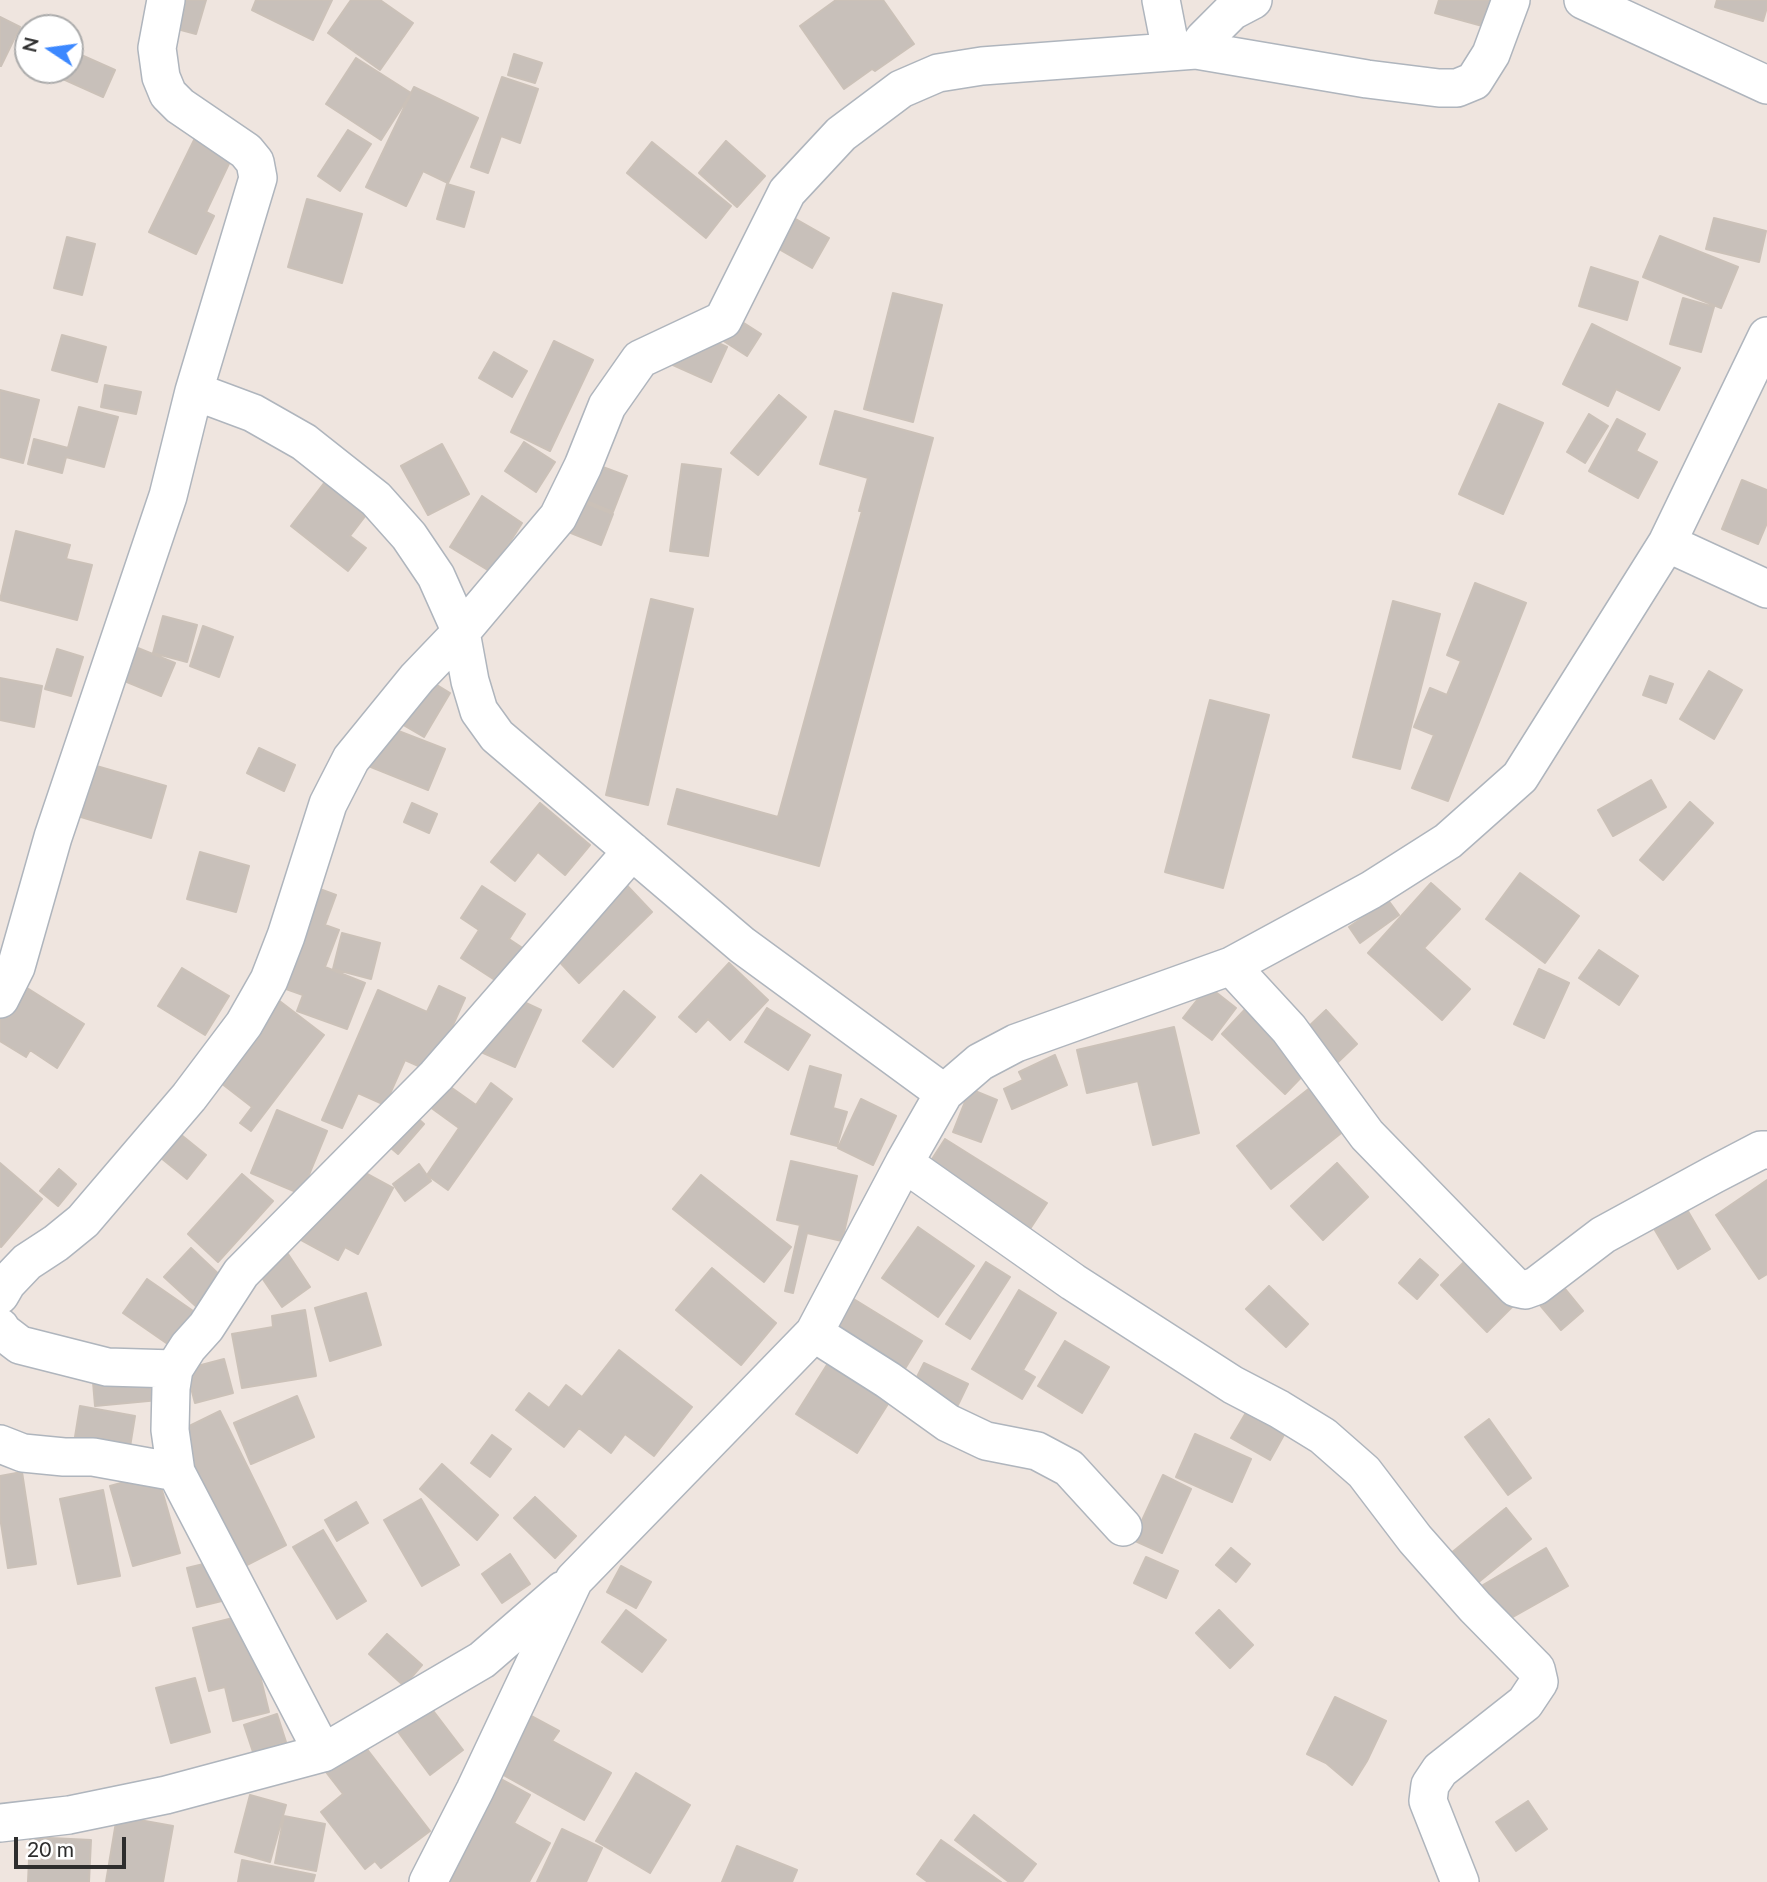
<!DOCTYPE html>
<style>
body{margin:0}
#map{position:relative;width:1767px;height:1882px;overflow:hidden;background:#efe5df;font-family:Lato,sans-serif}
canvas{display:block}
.north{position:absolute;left:14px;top:14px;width:70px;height:70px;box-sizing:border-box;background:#fff;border:2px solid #ababab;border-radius:50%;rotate:283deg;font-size:19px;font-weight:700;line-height:28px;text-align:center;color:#2d2d2d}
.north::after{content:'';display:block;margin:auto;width:24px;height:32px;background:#3c88ff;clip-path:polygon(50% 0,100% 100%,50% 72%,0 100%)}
.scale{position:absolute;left:14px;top:1837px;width:112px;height:32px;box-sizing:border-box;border:4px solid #2d2d2d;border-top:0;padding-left:9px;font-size:21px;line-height:24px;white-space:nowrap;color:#2d2d2d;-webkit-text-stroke:5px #fff;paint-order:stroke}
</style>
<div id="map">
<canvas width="1767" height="1882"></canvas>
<div class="north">N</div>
<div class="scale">20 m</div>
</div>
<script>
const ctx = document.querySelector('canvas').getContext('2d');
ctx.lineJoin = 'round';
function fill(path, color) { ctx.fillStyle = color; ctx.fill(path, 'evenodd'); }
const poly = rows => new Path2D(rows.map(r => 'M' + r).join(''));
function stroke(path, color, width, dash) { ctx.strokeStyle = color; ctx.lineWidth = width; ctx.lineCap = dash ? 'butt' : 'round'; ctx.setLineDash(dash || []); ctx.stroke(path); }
const building = poly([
 [174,0,206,0,196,34,166,26,174,0],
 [256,0,332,0,313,40,252,10,256,0],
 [351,0,380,0,413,23,380,70,328,33,351,0],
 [836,0,883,0,914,44,875,71,872,69,844,89,800,26,836,0],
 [1439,0,1494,0,1486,27,1435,13,1439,0],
 [1717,0,1767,0,1767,7,1763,21,1715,7,1717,0],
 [0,17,20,27,1,66,0,66,0,17],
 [70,50,115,70,103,97,54,75,56,70,70,70,70,50],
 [514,54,542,63,535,83,508,75,514,54],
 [356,58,411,93,381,140,326,104,356,58],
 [502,77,538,89,520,143,501,136,488,173,471,167,502,77],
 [414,87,478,118,448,183,423,171,406,206,366,187,414,87],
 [348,130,371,144,340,191,318,176,348,130],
 [197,134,234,153,206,212,214,216,196,254,149,232,197,134],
 [726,141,765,176,737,207,699,173,726,141],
 [652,142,731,206,706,238,627,173,652,142],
 [447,184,474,192,464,227,437,219,447,184],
 [307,199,362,214,342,283,288,267,307,199],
 [794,218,829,238,812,268,777,248,794,218],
 [1714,218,1766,231,1759,262,1706,249,1714,218],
 [1660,236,1738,267,1721,308,1643,277,1660,236],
 [67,237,95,244,82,295,54,288,67,237],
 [1591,267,1638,282,1627,320,1579,306,1591,267],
 [893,293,942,305,913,422,864,409,893,293],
 [1683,298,1714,307,1701,352,1670,344,1683,298],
 [722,309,761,334,747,356,708,331,722,309],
 [1592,324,1680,368,1659,410,1616,389,1608,406,1563,384,1592,324],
 [679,325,727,347,711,382,664,361,679,325],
 [62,335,106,347,97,382,52,370,62,335],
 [554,341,593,360,550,451,511,432,554,341],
 [494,352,527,371,512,397,479,378,494,352],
 [105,385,141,392,136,414,101,407,105,385],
 [0,390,39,400,23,463,0,457,0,390],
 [779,395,806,417,758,475,731,453,779,395],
 [1499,404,1543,423,1503,514,1459,494,1499,404],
 [79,407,118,417,104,467,66,457,62,473,28,464,34,439,68,448,79,407],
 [835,411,933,438,819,866,668,824,677,789,778,817,862,511,859,511,868,478,820,464,835,411],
 [1589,414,1608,426,1585,463,1567,452,1589,414],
 [1617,419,1645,434,1636,451,1657,462,1638,498,1589,471,1617,419],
 [524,442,555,462,536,492,505,471,524,442],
 [442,444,469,494,428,515,401,466,442,444],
 [592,463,627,476,613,512,579,498,592,463],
 [682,464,721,469,708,556,670,551,682,464],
 [338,465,379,498,350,536,366,548,348,571,291,526,338,465],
 [1742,480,1767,490,1767,523,1758,544,1722,529,1742,480],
 [482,496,522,523,491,572,450,547,482,496],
 [573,498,613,514,601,545,561,529,573,498],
 [16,531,70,545,66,559,92,565,77,620,0,600,16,531],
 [1475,583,1526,603,1448,801,1412,788,1434,735,1414,727,1430,688,1447,695,1461,661,1447,655,1475,583],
 [651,599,693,609,648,805,606,795,651,599],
 [1393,601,1440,614,1400,769,1353,757,1393,601],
 [163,616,197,625,187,662,153,653,163,616],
 [203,626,233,637,219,677,190,666,203,626],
 [118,640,175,663,161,696,105,673,118,640],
 [57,649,83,657,71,696,45,689,57,649],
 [1709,671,1742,690,1714,739,1680,719,1709,671],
 [419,674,450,693,424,737,393,719,419,674],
 [1650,676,1673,684,1666,703,1643,695,1650,676],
 [0,678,42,686,34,727,0,720,0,678],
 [1210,700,1269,715,1223,888,1165,872,1210,700],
 [383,725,445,749,428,790,366,765,383,725],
 [259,748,295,765,284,791,247,773,259,748],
 [86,763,166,786,151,838,71,814,86,763],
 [1651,780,1666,807,1613,836,1598,810,1651,780],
 [1690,802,1713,823,1663,880,1640,860,1690,802],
 [412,803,437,814,429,833,404,822,412,803],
 [540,803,590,845,565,875,538,852,515,881,491,862,540,803],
 [200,852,249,866,236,912,187,899,200,852],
 [1520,873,1579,916,1545,963,1486,919,1520,873],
 [618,876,652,912,579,983,545,946,618,876],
 [1431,883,1460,909,1424,948,1470,989,1442,1020,1368,953,1431,883],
 [309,885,336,895,325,925,339,930,325,967,365,983,347,1029,297,1011,303,995,272,984,309,885],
 [482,886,525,914,509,939,524,949,501,984,461,958,479,930,461,918,482,886],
 [1388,900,1399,915,1360,943,1349,927,1388,900],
 [342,933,380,943,371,979,333,969,342,933],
 [1599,950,1638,976,1619,1005,1579,978,1599,950],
 [729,963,768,1000,730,1040,708,1019,696,1032,679,1017,729,963],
 [182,968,229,996,205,1035,158,1006,182,968],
 [1539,969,1569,983,1544,1038,1514,1024,1539,969],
 [16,981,84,1024,57,1068,30,1050,26,1057,0,1041,0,1006,16,981],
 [439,986,465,998,432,1072,405,1060,385,1105,358,1093,342,1128,322,1120,378,990,427,1012,439,986],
 [1208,986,1236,1008,1212,1040,1183,1018,1208,986],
 [498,990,541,1010,515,1067,472,1048,498,990],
 [624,991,655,1017,613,1067,583,1041,624,991],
 [273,996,324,1035,251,1131,240,1123,252,1107,212,1076,273,996],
 [1250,1004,1313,1065,1285,1094,1222,1034,1250,1004],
 [767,1008,810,1035,788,1070,745,1042,767,1008],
 [1326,1010,1357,1044,1337,1063,1305,1030,1326,1010],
 [1174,1027,1199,1133,1153,1145,1138,1081,1087,1093,1077,1050,1174,1027],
 [1055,1055,1067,1085,1012,1109,1004,1089,1023,1080,1019,1072,1055,1055],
 [810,1066,841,1075,833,1108,847,1112,837,1146,791,1134,810,1066],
 [435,1076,476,1105,491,1083,512,1099,448,1190,427,1175,459,1128,419,1099,435,1076],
 [1311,1087,1345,1130,1271,1189,1237,1146,1311,1087],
 [970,1089,997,1100,981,1142,953,1132,970,1089],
 [861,1099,896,1116,873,1165,838,1148,861,1099],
 [403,1105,424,1124,398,1154,377,1136,403,1105],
 [277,1110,327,1131,301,1194,251,1173,277,1110],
 [164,1121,206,1155,187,1179,145,1145,164,1121],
 [945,1139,1047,1203,1028,1232,916,1184,945,1139],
 [334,1156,393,1188,358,1254,345,1247,338,1260,292,1235,334,1156],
 [791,1161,857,1176,842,1241,807,1233,793,1293,785,1291,800,1225,777,1220,791,1161],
 [0,1163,42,1199,1,1247,0,1246,0,1163],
 [1337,1163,1368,1197,1323,1240,1291,1206,1337,1163],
 [419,1164,431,1181,405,1201,393,1184,419,1164],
 [59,1169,76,1184,58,1206,40,1191,59,1169],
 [242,1174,273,1201,218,1262,188,1234,242,1174],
 [701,1175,791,1247,764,1282,673,1209,701,1175],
 [1767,1180,1767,1274,1759,1279,1716,1215,1767,1180],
 [1679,1196,1710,1249,1678,1269,1646,1215,1679,1196],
 [918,1227,974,1266,938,1317,882,1278,918,1227],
 [274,1233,310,1287,282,1307,245,1253,274,1233],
 [191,1248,226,1281,200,1310,164,1277,191,1248],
 [1472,1254,1518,1301,1487,1332,1441,1285,1472,1254],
 [1420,1259,1438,1275,1417,1299,1399,1283,1420,1259],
 [986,1262,1010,1277,970,1339,946,1324,986,1262],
 [712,1268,776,1323,741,1365,676,1310,712,1268],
 [1552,1273,1583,1311,1561,1330,1529,1292,1552,1273],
 [147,1279,196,1313,172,1347,123,1313,147,1279],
 [1269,1286,1308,1324,1286,1347,1246,1309,1269,1286],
 [1019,1290,1056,1313,1023,1370,1035,1377,1022,1399,972,1369,1019,1290],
 [366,1293,381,1345,330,1361,315,1308,366,1293],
 [852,1298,922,1341,898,1380,828,1336,852,1298],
 [305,1310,316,1376,242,1388,232,1334,273,1327,272,1316,305,1310],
 [1065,1341,1109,1367,1082,1413,1038,1386,1065,1341],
 [837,1349,898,1388,857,1453,796,1414,837,1349],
 [619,1350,692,1407,654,1456,625,1434,611,1453,579,1428,564,1447,516,1410,529,1393,549,1408,566,1385,582,1397,619,1350],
 [156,1353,159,1400,95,1406,91,1358,156,1353],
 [224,1359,233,1393,195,1403,186,1369,224,1359],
 [924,1363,968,1384,956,1409,912,1387,924,1363],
 [297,1396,314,1437,251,1464,234,1423,297,1396],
 [80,1406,135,1416,129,1453,74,1443,80,1406],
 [220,1411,286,1545,239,1569,173,1434,220,1411],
 [1247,1411,1285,1433,1270,1460,1231,1438,1247,1411],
 [1489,1419,1531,1478,1508,1495,1465,1437,1489,1419],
 [1195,1434,1251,1459,1232,1502,1176,1477,1195,1434],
 [492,1435,511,1449,490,1477,471,1463,492,1435],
 [442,1464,498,1515,477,1540,420,1489,442,1464],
 [22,1472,36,1564,8,1568,0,1517,0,1476,22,1472],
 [157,1473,180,1553,133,1566,110,1486,157,1473],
 [1163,1475,1191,1489,1162,1553,1133,1540,1163,1475],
 [103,1490,120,1576,78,1584,60,1499,103,1490],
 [535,1497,576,1536,555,1558,514,1518,535,1497],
 [421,1499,459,1565,422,1586,384,1520,421,1499],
 [356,1502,368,1523,337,1541,325,1520,356,1502],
 [1506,1508,1531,1539,1475,1585,1450,1554,1506,1508],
 [323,1530,366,1601,337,1619,293,1547,323,1530],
 [1231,1548,1250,1564,1236,1582,1216,1565,1231,1548],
 [1546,1548,1568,1586,1504,1622,1483,1585,1546,1548],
 [510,1554,530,1584,502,1603,482,1574,510,1554],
 [1146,1557,1178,1571,1166,1598,1134,1583,1146,1557],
 [220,1560,230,1599,197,1607,187,1568,220,1560],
 [621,1566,651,1582,636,1608,607,1592,621,1566],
 [626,1610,666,1640,642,1672,602,1642,626,1610],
 [1219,1610,1253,1645,1230,1668,1196,1633,1219,1610],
 [245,1615,269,1712,233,1721,225,1687,209,1691,193,1628,245,1615],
 [387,1634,422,1665,404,1686,369,1654,387,1634],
 [195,1678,210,1732,171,1743,156,1688,195,1678],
 [1335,1697,1386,1721,1367,1761,1352,1785,1326,1763,1307,1754,1335,1697],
 [428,1704,463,1750,430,1775,396,1729,428,1704],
 [520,1710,559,1731,552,1741,611,1773,584,1820,489,1767,520,1710],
 [277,1714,286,1742,253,1752,244,1725,277,1714],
 [363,1744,430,1831,381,1868,375,1861,365,1869,321,1812,343,1794,326,1772,363,1744],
 [636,1773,690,1805,650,1873,596,1841,636,1773],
 [497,1777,530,1795,514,1823,550,1843,529,1882,439,1882,497,1777],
 [250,1795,286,1805,270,1862,235,1852,250,1795],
 [1528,1801,1547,1829,1516,1851,1496,1822,1528,1801],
 [974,1815,1036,1864,1022,1882,1009,1882,955,1840,974,1815],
 [117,1816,173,1826,163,1882,106,1882,117,1816],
 [284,1816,325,1824,316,1871,275,1863,284,1816],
 [562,1829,602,1848,586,1882,537,1882,562,1829],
 [30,1837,91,1840,89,1882,28,1882,30,1837],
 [941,1840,1001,1882,928,1882,917,1874,941,1840],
 [737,1846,797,1870,792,1882,722,1882,737,1846],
 [242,1860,315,1875,313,1882,238,1882,242,1860]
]);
fill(building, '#c8c0ba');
stroke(building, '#cbc1b8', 2);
const minor = poly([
 [1161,0,1171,51],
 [1583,0,1767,85],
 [1196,50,1367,79,1439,88,1457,88,1474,81,1491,54,1511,0],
 [1667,543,1767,589],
 [1231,966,1289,1029,1367,1135,1516,1288,1525,1290,1536,1286,1603,1235,1713,1175,1761,1150,1767,1150],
 [0,999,16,967,53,837,168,496,194,391,258,178,255,162,246,151,180,106,168,94,161,77,157,48,166,0],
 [944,1093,742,945,497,736,479,711,470,681,461,632,558,517,583,466,607,406,640,359,723,320,787,192,841,134,901,89,938,73,982,66,1196,50,1204,39,1232,11,1253,0],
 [904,1163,1073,1282,1233,1385,1279,1409,1323,1436,1364,1472,1415,1539,1475,1607,1536,1669,1539,1682,1525,1703,1440,1770,1430,1785,1428,1801,1460,1882],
 [0,1295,7,1283,27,1262,56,1243,83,1221,189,1097,244,1024,269,980,286,936,328,804,351,759,417,678,461,632,436,576,409,536,376,499,304,442,253,413,194,391],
 [0,1327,3,1332,20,1345,107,1367,174,1369],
 [814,1333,888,1380,948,1423,986,1441,1037,1451,1069,1468,1123,1527],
 [0,1444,23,1453,64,1457,93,1457,176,1472],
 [323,1753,176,1472,170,1430,171,1388,174,1369,188,1347,206,1327,241,1273,436,1076,632,851],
 [0,1823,69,1815,166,1795,323,1753,482,1660,563,1590],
 [428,1882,475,1790,574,1580,814,1333,904,1163,944,1093,980,1062,1016,1043,1231,966,1371,890,1448,841,1520,777,1667,543,1767,336]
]);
stroke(minor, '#afb5bd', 40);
stroke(minor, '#fff', 37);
</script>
